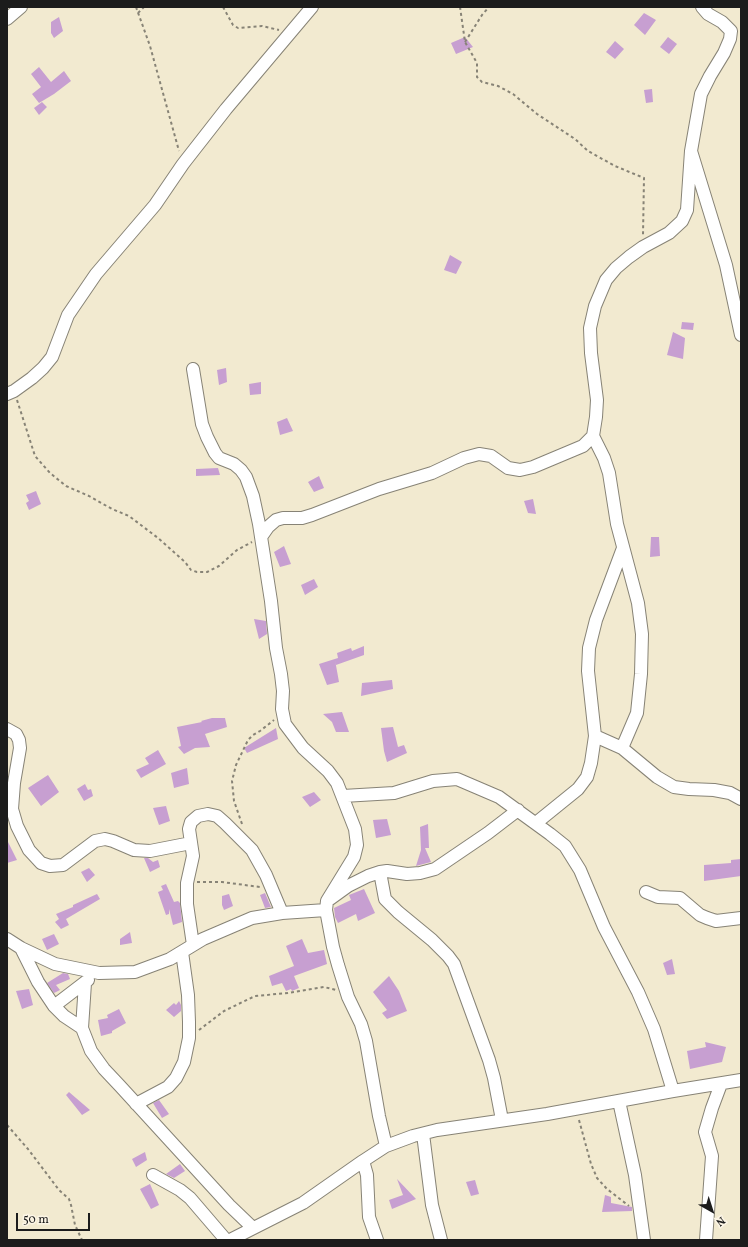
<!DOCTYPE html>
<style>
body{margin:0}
#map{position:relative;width:748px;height:1247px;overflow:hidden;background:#f2ead0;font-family:Vollkorn,serif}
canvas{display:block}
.frame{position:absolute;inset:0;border:8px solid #1c1c1c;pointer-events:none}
.north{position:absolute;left:692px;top:1191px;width:40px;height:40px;-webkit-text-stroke:3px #fcf5e5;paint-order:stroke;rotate:141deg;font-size:11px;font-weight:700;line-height:16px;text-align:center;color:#1c1c1c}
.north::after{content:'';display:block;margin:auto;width:14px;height:18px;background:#1c1c1c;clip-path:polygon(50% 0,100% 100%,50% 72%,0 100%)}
.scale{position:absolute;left:16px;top:1213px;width:74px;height:18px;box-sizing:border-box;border:2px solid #1c1c1c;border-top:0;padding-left:5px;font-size:12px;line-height:14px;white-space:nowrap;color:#1c1c1c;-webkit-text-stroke:3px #fcf5e5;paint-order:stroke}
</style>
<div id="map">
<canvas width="748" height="1247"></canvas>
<div class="frame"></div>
<div class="north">N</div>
<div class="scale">50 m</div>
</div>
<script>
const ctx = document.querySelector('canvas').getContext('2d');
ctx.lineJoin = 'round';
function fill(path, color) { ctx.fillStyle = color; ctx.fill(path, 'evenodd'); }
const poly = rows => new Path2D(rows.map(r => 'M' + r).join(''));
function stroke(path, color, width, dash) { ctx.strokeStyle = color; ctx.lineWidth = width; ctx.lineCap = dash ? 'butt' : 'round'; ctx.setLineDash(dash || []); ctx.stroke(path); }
fill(poly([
 [644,13,656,20,645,35,634,25],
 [59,17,63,31,54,38,51,33,51,22],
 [465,37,473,47,456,54,451,43],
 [668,37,677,44,669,54,660,47],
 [615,41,624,49,615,59,606,52],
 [39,67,51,82,64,71,71,81,54,94,39,103,32,94,41,87,31,74],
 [652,89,653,102,646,103,644,90],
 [42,102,47,107,39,115,34,108],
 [450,255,462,262,456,274,444,270],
 [682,322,694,323,693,330,681,329],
 [673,332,685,338,683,359,667,355],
 [226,368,227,382,219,385,217,370],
 [261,382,261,394,250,395,249,384],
 [287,418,293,431,280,435,277,422],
 [218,468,220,475,196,476,196,469],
 [319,476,324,488,314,492,308,482],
 [36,491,41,504,29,510,26,503,29,501,26,495],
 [533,499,536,514,528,513,524,501],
 [651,537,659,537,660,556,650,557],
 [284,546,291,564,280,567,274,552],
 [314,579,318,587,305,595,301,585],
 [254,619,266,621,267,634,259,639],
 [364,646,364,655,336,665,335,660,339,682,327,685,319,664,338,658,337,653,351,648,352,651],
 [392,680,393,689,361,696,362,683],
 [342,712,349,732,336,732,332,722,323,714],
 [212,718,225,718,227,727,205,734,210,747,195,748,184,754,178,747,181,746,177,727,202,722,201,721],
 [393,727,398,747,404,745,407,753,387,762,384,751,381,728],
 [276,728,278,739,247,753,244,748],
 [158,750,166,764,141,778,136,770,149,764,145,758],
 [187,768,189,784,174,788,171,773],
 [48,775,59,792,41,806,28,788],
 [85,784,88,790,91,789,93,796,84,801,77,789],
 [314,792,321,800,310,807,302,797],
 [166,806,170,821,159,825,153,808],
 [387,819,391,835,376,838,373,820],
 [428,824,429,848,425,848,431,862,416,866,421,850,420,827],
 [7,840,17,860,7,863],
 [144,858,148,858,153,862,158,860,160,867,150,872],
 [741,859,741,876,704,881,704,865,731,863,731,860],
 [89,868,95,875,87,882,81,872],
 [166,884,174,902,178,901,180,903,182,922,173,925,169,909,169,914,166,915,158,892,163,890,161,886],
 [364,889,375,913,358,921,356,914,338,923,335,917,334,908,351,900,349,895],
 [265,893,271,907,265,908,260,895],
 [97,894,100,899,66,919,69,925,61,929,55,922,59,919,56,914,73,907,73,905],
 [229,894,233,906,224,910,222,905,222,896],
 [130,932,132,943,120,945,120,939],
 [54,934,59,944,47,950,42,939],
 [302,939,308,953,324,950,327,964,294,976,299,988,292,991,291,989,286,991,282,983,272,986,269,976,294,966,286,946],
 [672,959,675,974,667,975,663,963],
 [63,973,68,974,70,979,56,985,60,990,54,993,47,983],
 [389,976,399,991,407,1011,387,1019,382,1013,387,1010,373,992],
 [29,989,33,1005,22,1009,16,991],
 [179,1001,181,1005,181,1011,174,1017,166,1010,174,1003,176,1005],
 [119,1009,126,1023,112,1031,112,1033,101,1036,98,1020,108,1018,107,1015],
 [705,1042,726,1047,722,1062,690,1069,687,1051,706,1047],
 [69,1092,90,1110,82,1115,66,1095],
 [159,1100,169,1114,162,1118,153,1103],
 [145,1152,147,1160,136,1167,132,1159],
 [180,1164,185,1171,174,1178,166,1174],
 [397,1179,416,1199,392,1209,389,1200,403,1195],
 [475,1180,479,1194,471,1196,466,1182],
 [150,1184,159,1205,151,1209,140,1189],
 [605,1195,611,1197,611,1203,632,1207,632,1211,602,1212]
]), '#c79fd1');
const minor = poly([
 [702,7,708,14,722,22,731,31,730,39,724,53,710,76,701,94,691,151,726,265,741,335],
 [7,19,21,7],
 [193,369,202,424,207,437,215,453,219,458,234,464,241,470,246,477,253,496,259,524,271,601,276,648,281,674,283,691,282,709,285,724,303,748,328,771,337,783,355,829,357,845,354,857,327,901,326,910,333,947,338,965,348,997,361,1024,366,1041,379,1116,386,1146],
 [7,394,14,391,32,378,43,368,52,357,68,315,96,274,155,205,183,164,226,109,312,7],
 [593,436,604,458,609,473,617,524,638,603,642,634,641,674,637,713,622,748],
 [261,537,268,527,276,520,283,518,302,518,312,515,379,489,432,473,464,458,479,454,491,456,508,468,520,470,533,467,583,446,593,436,596,417,597,400,591,353,590,328,595,306,606,280,616,268,629,257,643,247,669,233,682,221,687,210,691,151],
 [7,729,16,734,19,740,20,748,14,783,12,809,17,826,29,850,41,863,50,866,63,865,95,841,105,839,113,841,134,850,150,851,191,843],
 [595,736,622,748,657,777,674,787,689,789,714,790,730,793,741,799],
 [343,796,394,793,433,781,457,779,499,797,550,834,565,846,580,870,604,927,638,992,654,1029,673,1091],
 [536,823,578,789,587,777,591,763,595,736,588,671,589,648,596,620,623,548],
 [380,872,385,899,398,912,432,940,448,956,454,964,489,1060,494,1078,502,1120],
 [646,892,658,897,680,898,700,915,707,918,716,921,741,918],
 [330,899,348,886,368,876,380,872,387,871,407,874,420,873,435,869,488,833,518,810],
 [7,939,21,948,55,964,99,973,135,972,170,959,203,939,252,918,282,913,326,910],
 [193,945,187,904,187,883,193,856,189,829,191,822,198,816,208,814,217,816,225,823,252,850,266,875,282,913],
 [21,948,38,982,54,1006,64,1016,82,1028],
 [85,983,82,1028,91,1051,104,1069,120,1086,229,1205,253,1228],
 [54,1006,88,980],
 [619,1101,635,1175,644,1240],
 [136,1104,168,1087,176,1078,184,1062,189,1038,189,1022,188,995,182,952],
 [423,1134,432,1205,441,1240],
 [363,1161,367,1175,369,1217,377,1240],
 [153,1175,180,1190,190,1198,226,1240],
 [230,1240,303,1203,363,1161,386,1146,413,1136,437,1130,547,1114,673,1091,741,1080],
 [706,1240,712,1156,705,1132,712,1108,721,1084]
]);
stroke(minor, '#878376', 14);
stroke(poly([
 [136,7,150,46,179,151],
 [223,7,233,25,238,28,262,26,279,30],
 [460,7,465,42,477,63,477,77,482,82,498,86,513,94,537,114,575,139,588,151,615,166,644,178,643,235],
 [138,13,144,7],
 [465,42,482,15,489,7],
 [17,400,35,456,50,473,66,486,89,496,112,509,129,516,158,538,185,562,191,570,197,572,207,572,219,566,237,550,252,542],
 [242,824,234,801,232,781,236,765,248,740,253,735,260,731,274,720],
 [197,882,222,882,260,887],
 [199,1030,224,1011,255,996,288,993,324,987,336,990],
 [579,1120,591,1164,597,1178,607,1189,629,1206],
 [7,1125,28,1149,59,1190,69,1199,71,1205,75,1225,82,1240]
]), '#878376', 2, [3, 3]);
stroke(minor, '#fff', 12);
</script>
